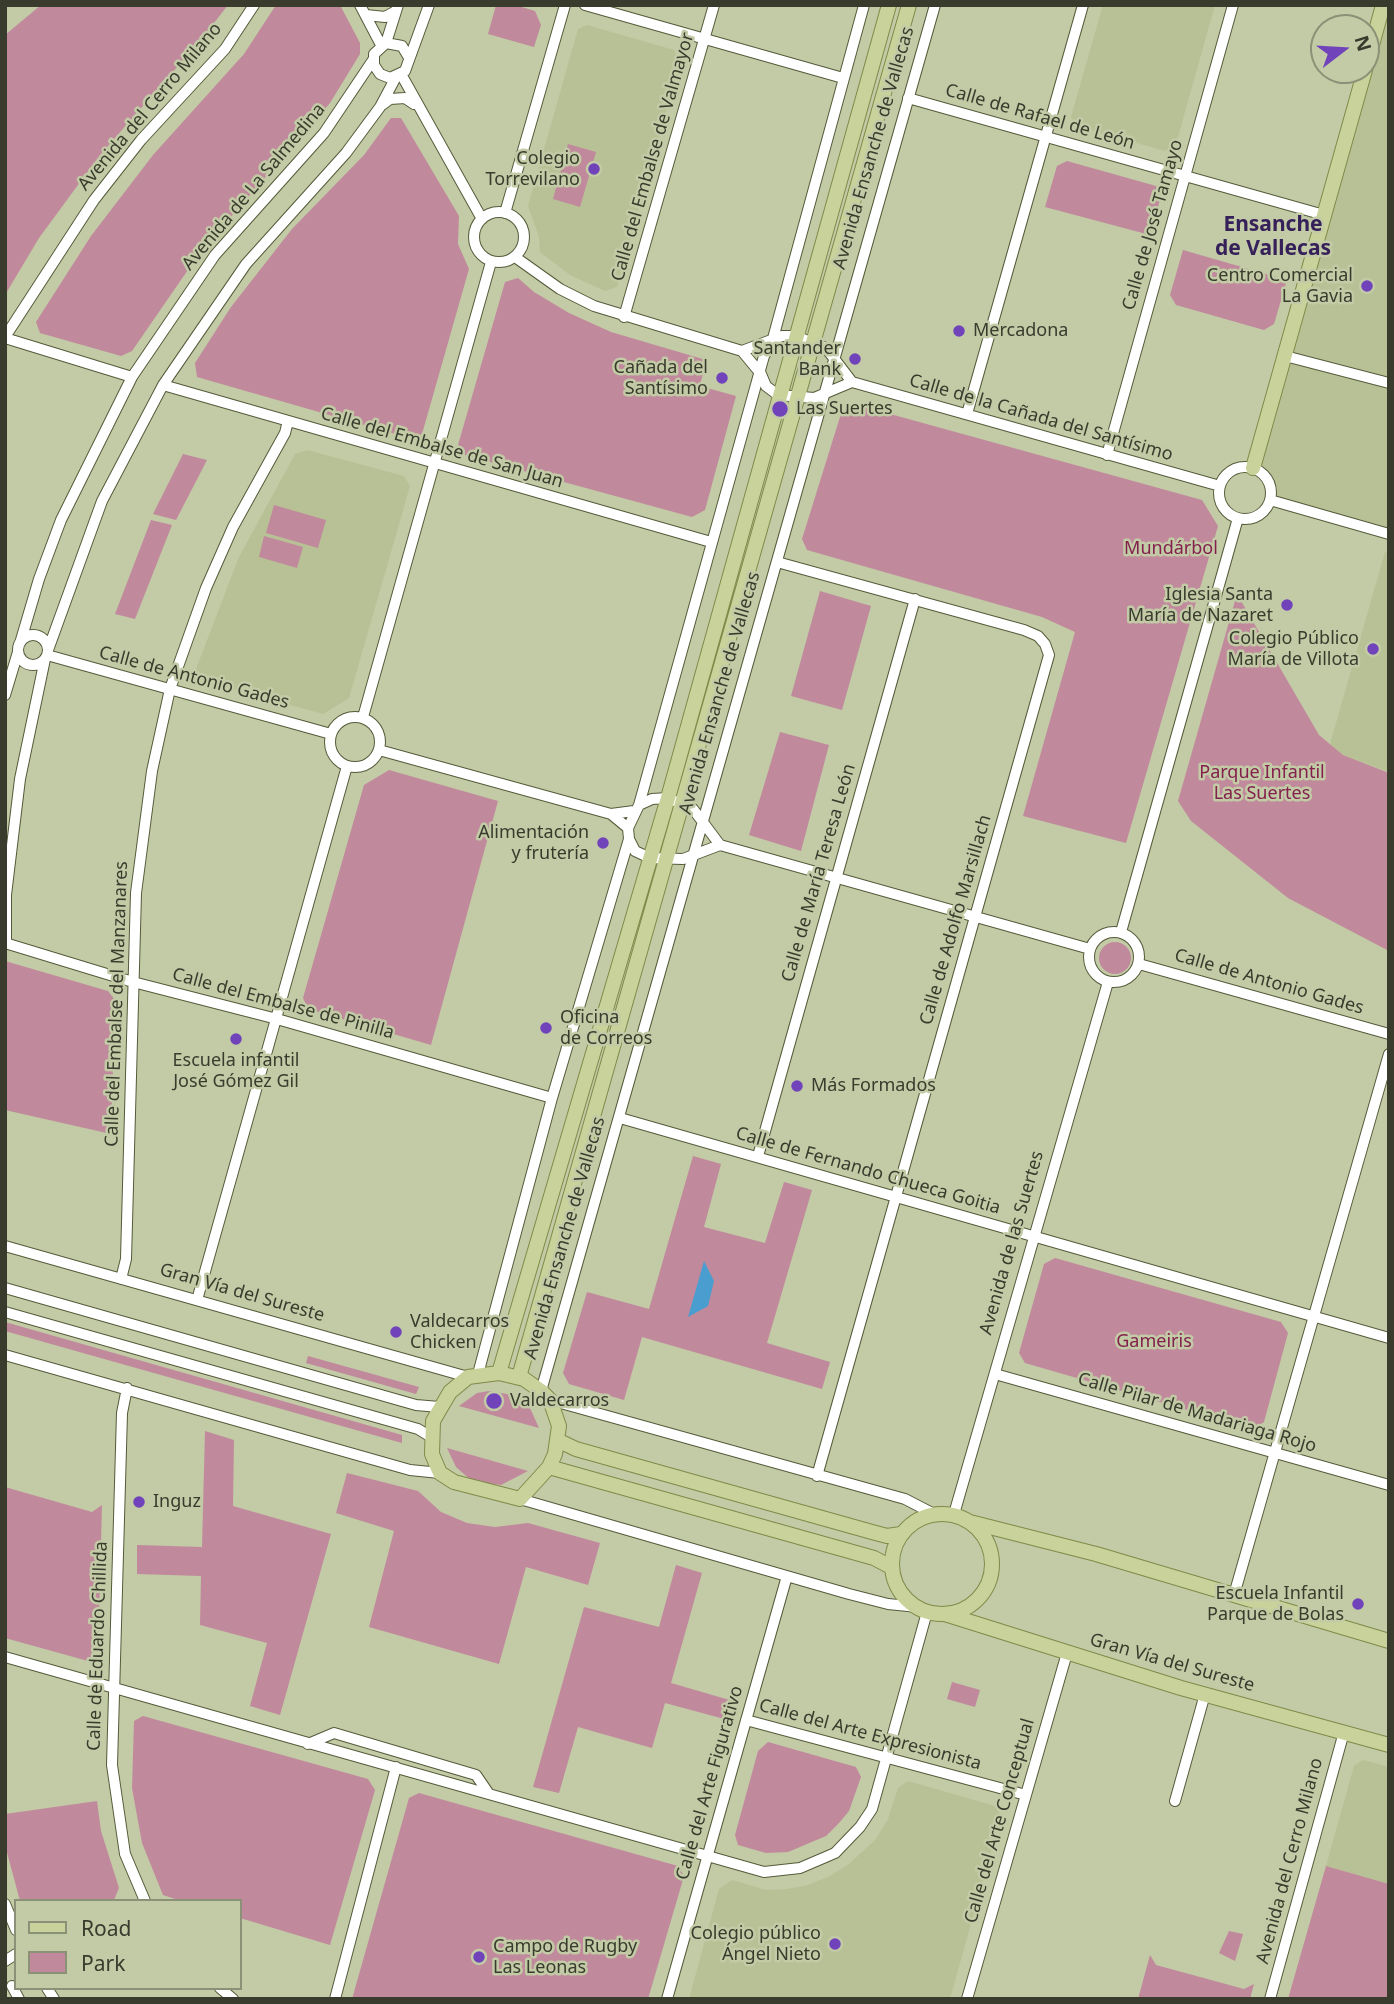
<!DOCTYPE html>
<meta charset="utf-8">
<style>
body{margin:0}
#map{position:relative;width:1394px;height:2004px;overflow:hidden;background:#c2caa6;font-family:"Noto Sans",sans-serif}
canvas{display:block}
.frame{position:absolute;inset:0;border:7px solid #393c2d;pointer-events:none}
.legend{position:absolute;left:14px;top:1899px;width:228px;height:91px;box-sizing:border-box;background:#c2caa6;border:2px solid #8b9176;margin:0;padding:9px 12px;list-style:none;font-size:21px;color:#393c2d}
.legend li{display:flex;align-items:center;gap:14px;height:35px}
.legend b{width:35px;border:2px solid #8b9176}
.north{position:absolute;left:1310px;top:14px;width:70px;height:70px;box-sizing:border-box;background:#c2caa6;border:2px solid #8b9176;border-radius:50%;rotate:73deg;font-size:19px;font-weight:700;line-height:28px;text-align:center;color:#393c2d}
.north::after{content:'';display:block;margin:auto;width:24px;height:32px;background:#7143bb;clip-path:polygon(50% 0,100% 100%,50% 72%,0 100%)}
</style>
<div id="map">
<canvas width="1394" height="2004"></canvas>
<div class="frame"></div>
<ul class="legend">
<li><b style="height:9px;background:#c9d29b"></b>Road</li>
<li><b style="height:19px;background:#c1899c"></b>Park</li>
</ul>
<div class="north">N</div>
</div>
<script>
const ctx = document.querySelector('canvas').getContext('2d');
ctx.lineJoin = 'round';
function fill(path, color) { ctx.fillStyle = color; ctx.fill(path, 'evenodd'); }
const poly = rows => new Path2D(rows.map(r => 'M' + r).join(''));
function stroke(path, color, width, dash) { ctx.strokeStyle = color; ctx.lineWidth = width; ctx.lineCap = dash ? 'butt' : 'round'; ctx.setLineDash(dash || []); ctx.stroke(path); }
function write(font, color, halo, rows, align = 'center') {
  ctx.font = font + ' "Noto Sans",sans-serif'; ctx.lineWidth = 5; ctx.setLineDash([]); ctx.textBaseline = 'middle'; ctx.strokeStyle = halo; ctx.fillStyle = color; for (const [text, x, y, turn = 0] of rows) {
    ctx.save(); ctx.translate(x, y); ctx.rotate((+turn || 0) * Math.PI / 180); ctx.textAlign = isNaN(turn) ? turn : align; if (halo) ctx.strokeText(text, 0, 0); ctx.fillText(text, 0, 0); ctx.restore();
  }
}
fill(poly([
 [1103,5,1215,5,1176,144,1165,151,1076,126,1071,117],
 [1389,5,1389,534,1270,500,1269,482,1253,468],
 [587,25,674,50,680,63,617,287,605,291,570,275,540,252,539,237,528,206,578,29],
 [307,450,404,476,410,486,349,698,323,714,201,680,196,669,239,557,295,454],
 [1385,552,1389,553,1389,772,1343,755,1330,744],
 [1363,1760,1389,1767,1389,1884,1326,1866,1354,1766],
 [908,1781,995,1806,1001,1816,950,1999,689,1999,719,1889,732,1880,766,1890,787,1889,808,1885,830,1876,849,1864,876,1839,888,1819,898,1788]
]), '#b8c196');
fill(poly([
 [41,5,228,5,200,41,100,155,39,238,5,295,5,35],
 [276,5,340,5,360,43,360,54,330,103,201,251,132,351,121,356,40,333,36,322,91,236,153,155,244,54],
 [496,5,515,5,535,11,541,25,534,47,488,34],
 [391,118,401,118,459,216,458,244,469,269,422,434,413,439,197,377,195,363,231,307,292,229,364,155],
 [568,144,596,152,580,207,553,199],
 [1067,161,1156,186,1161,196,1150,235,1045,207,1057,166],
 [1183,250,1287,280,1274,324,1264,330,1176,305,1170,295],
 [518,278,534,292,569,313,611,332,706,360,700,386,736,396,705,510,692,517,465,455,458,445,505,282],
 [854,404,1202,500,1218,526,1126,843,1023,816,1075,632,1042,617,807,550,802,539,840,417,844,410],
 [183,454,207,460,176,520,153,514],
 [274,505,326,520,318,548,266,533],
 [151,520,172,525,135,619,115,614],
 [264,536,303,547,297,568,259,557],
 [820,591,871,606,842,710,791,696],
 [1237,594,1319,735,1343,755,1389,773,1389,951,1288,898,1191,821,1178,801],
 [780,732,829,745,801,851,749,835],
 [389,770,498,801,431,1045,308,1009,303,998,364,785],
 '1099 958a16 16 0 1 1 32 0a16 16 0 1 1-32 0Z',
 [5,961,108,991,115,1000,111,1134,5,1110],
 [693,1156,721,1164,704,1227,765,1243,784,1182,812,1190,767,1343,830,1362,822,1389,642,1337,624,1400,569,1384,563,1373,587,1292,649,1309],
 [1055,1258,1281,1322,1288,1333,1264,1422,1253,1429,1025,1363,1019,1353,1044,1264],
 [5,1322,402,1435,402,1443,5,1331],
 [308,1356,419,1387,416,1394,306,1363],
 [489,1391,513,1395,523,1401,530,1408,539,1428,459,1406,477,1393],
 [205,1431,234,1440,233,1506,331,1534,280,1715,250,1706,267,1643,200,1625,201,1576,137,1574,137,1545,202,1547],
 [447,1448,528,1471,501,1485,472,1481,456,1467],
 [347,1473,418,1491,441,1512,467,1523,495,1527,528,1523,600,1543,588,1585,526,1567,499,1664,369,1627,394,1531,336,1513],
 [5,1487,92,1512,102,1505,98,1655,88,1661,5,1638],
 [676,1565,702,1573,671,1683,733,1701,728,1720,665,1703,652,1748,578,1727,559,1793,533,1787,584,1607,659,1627],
 [952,1682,980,1690,975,1707,947,1699],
 [143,1716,368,1779,375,1790,330,1945,240,1918,240,1901,181,1901,163,1895,142,1843,132,1788,134,1721],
 [768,1742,856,1767,861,1777,849,1811,839,1823,826,1836,788,1852,766,1853,738,1845,735,1835,758,1751],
 [419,1793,678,1866,684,1876,648,1999,352,1999,409,1798],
 [97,1801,101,1831,119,1888,114,1900,20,1901,5,1845,5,1814],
 [1326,1866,1389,1884,1389,1999,1288,1999],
 [1229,1931,1243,1934,1235,1961,1219,1953],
 [1150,1955,1156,1965,1244,1989,1254,1984,1250,1999,1138,1999]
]), '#c1899c');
fill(poly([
 [704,1261,714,1281,708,1306,688,1317]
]), '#499dcf');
const minor = poly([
 [360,5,381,45],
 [585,5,843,78],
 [366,15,385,17,396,11],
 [386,43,398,5],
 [408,56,402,46,386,43,374,54,374,65,380,74,390,78,405,71,429,5],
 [401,74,482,219],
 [908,98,1324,215],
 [382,105,390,99,405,98,414,104],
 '474 237a25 25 0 1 1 50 0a25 25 0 1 1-50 0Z',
 [505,213,565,5],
 [515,257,560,289,594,306,742,351,761,374,766,386,778,395,814,398,852,382,826,348,795,336,782,336,742,351],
 [624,317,714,5],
 [5,337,94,200,141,140,225,49,254,5],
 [5,338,132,377],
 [1285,356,1389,383],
 [852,382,1220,486],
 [163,385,711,542],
 [967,414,1083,5],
 [1107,455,1233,5],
 '1219 493a26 26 0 1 1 52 0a26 26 0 1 1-52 0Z',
 [1270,500,1389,534],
 [777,562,1024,630,1038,636,1045,644,1049,655,817,1476],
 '18 650a15 15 0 1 1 30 0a15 15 0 1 1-30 0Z',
 [21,640,39,579,61,520,132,377,215,255,324,133,373,60],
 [48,650,102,501,163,385,246,264,346,153,380,107,396,77],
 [47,655,331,734],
 [5,695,18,652],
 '330 742a25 25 0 1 1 50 0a25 25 0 1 1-50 0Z',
 [363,717,491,262],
 [379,750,611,814],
 [639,805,652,799,668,798,693,809,720,845,1090,949],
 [628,828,611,814,634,811],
 [720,845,683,859,650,858,635,851,629,839,628,828,639,805,764,356,772,342,864,5],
 '1089 957a25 25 0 1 1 50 0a25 25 0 1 1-50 0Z',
 [1121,932,1238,518],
 [5,943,133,982,277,1019,552,1098],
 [6,943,6,895,20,779,45,659],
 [1139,964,1389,1034],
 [620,1118,1389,1338],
 [758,1156,915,599],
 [5,1246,468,1377],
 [121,1279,126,1259,136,893,152,771,170,689,206,588,233,527,285,433,288,421],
 [5,1288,416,1405,439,1407],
 [197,1300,347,766],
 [5,1312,418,1429,431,1437],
 [5,1355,410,1470,440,1473],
 [478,1374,552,1098,629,839],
 [995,1374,1389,1485],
 [127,1388,122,1413,112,1765,125,1854,145,1901],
 [541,1391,935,5],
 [550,1400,905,1499,934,1514],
 [520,1499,849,1594,888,1604,918,1607],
 [954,1514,1108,982],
 [1234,1595,1389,1054],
 [5,1657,764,1872,800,1868,835,1853,860,1827,872,1809,927,1612],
 [746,1720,1026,1795],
 [308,1744,334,1733,476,1775,489,1794],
 [1175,1801,1205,1694],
 [5,1904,16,1930],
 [5,1961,16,1954],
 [12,1986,19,1999],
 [47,1988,54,1999],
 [220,1988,233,1999],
 [335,1999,396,1767],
 [667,1999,787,1576],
 [967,1999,1067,1653],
 [1270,1999,1344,1732]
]);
const major = poly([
 [1366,67,1383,5],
 [1253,468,1365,70],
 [499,1373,668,798,889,5],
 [499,1373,524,1379,541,1391,550,1400,559,1426,555,1454,549,1467,520,1499,454,1482,440,1473,432,1454,433,1421,450,1392,468,1377,499,1373],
 [519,1377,909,5],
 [557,1440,576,1449,872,1532,887,1536,901,1534],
 [549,1467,874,1558,891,1567],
 '892 1564a50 50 0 1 1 100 0a50 50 0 1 1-100 0Z',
 [970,1522,1096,1554,1389,1641],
 [945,1614,1181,1688,1389,1745]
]);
stroke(minor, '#555b3a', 12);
stroke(major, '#7f8a49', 16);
stroke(minor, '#fff', 10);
stroke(major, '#c9d29b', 14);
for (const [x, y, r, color] of [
 [594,169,7,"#7143bb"],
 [1367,286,7,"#7143bb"],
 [959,331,7,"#7143bb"],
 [855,359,7,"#7143bb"],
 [722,378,7,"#7143bb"],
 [780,409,9,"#7143bb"],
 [1287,605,7,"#7143bb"],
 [1373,649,7,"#7143bb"],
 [603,843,7,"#7143bb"],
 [546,1028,7,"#7143bb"],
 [236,1039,7,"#7143bb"],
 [797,1086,7,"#7143bb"],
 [396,1332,7,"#7143bb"],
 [494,1401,9,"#7143bb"],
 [139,1502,7,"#7143bb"],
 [1358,1604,7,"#7143bb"],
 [835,1944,7,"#7143bb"],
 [479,1957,7,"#7143bb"]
]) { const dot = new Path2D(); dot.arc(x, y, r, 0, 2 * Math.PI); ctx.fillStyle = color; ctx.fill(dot); stroke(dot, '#c2caa6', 2.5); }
write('18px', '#393c2d', '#c2caa6', [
 ["Avenida del Cerro Milano",150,107,-50],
 ["Calle de Rafael de León",1040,117,16],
 ["Avenida Ensanche de Vallecas",874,148,-74],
 ["Calle del Embalse de Valmayor",653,157,-74],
 ["Avenida de La Salmedina",254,187,-50],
 ["Calle de José Tamayo",1153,225,-74],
 ["Calle de la Cañada del Santísimo",1041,418,16],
 ["Calle del Embalse de San Juan",442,448,16],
 ["Calle de Antonio Gades",194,678,15],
 ["Avenida Ensanche de Vallecas",720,693,-74],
 ["Calle de María Teresa León",819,873,-74],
 ["Calle de Adolfo Marsillach",956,920,-74],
 ["Calle de Antonio Gades",1269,982,16],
 ["Calle del Embalse del Manzanares",117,1004,-88],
 ["Calle del Embalse de Pinilla",283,1004,15],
 ["Calle de Fernando Chueca Goitia",868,1171,16],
 ["Avenida Ensanche de Vallecas",565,1238,-74],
 ["Avenida de las Suertes",1012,1243,-74],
 ["Gran Vía del Sureste",242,1293,16],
 ["Calle Pilar de Madariaga Rojo",1197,1413,16],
 ["Calle de Eduardo Chillida",98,1646,-88],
 ["Gran Vía del Sureste",1172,1663,16],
 ["Calle del Arte Expresionista",870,1735,15],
 ["Calle del Arte Figurativo",710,1783,-74],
 ["Calle del Arte Conceptual",1000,1821,-74],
 ["Avenida del Cerro Milano",1290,1861,-75]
]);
write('18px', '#393c2d', '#c2caa6', [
 ["Colegio",580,159],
 ["Torrevilano",580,180],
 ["Centro Comercial",1353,276],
 ["La Gavia",1353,297],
 ["Mercadona",973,331,"left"],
 ["Santander",841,349],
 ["Bank",841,370],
 ["Cañada del",708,368],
 ["Santísimo",708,389],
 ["Las Suertes",796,409,"left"],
 ["Iglesia Santa",1273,595],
 ["María de Nazaret",1273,616],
 ["Colegio Público",1359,639],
 ["María de Villota",1359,660],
 ["Alimentación",589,833],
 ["y frutería",589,854],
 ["Oficina",560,1018,"left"],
 ["de Correos",560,1039,"left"],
 ["Escuela infantil",236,1061,"center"],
 ["José Gómez Gil",236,1082,"center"],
 ["Más Formados",811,1086,"left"],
 ["Valdecarros",410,1322,"left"],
 ["Chicken",410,1343,"left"],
 ["Valdecarros",510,1401,"left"],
 ["Inguz",153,1502,"left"],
 ["Escuela Infantil",1344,1594],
 ["Parque de Bolas",1344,1615],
 ["Colegio público",821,1934],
 ["Ángel Nieto",821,1955],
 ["Campo de Rugby",493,1947,"left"],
 ["Las Leonas",493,1968,"left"]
], 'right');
write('18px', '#83204d', '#c2caa6', [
 ["Mundárbol",1171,549],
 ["Parque Infantil",1262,773],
 ["Las Suertes",1262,794],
 ["Gameiris",1154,1342]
]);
write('bold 21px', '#35205a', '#c2caa6', [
 ["Ensanche",1273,225],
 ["de Vallecas",1273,249]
]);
</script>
